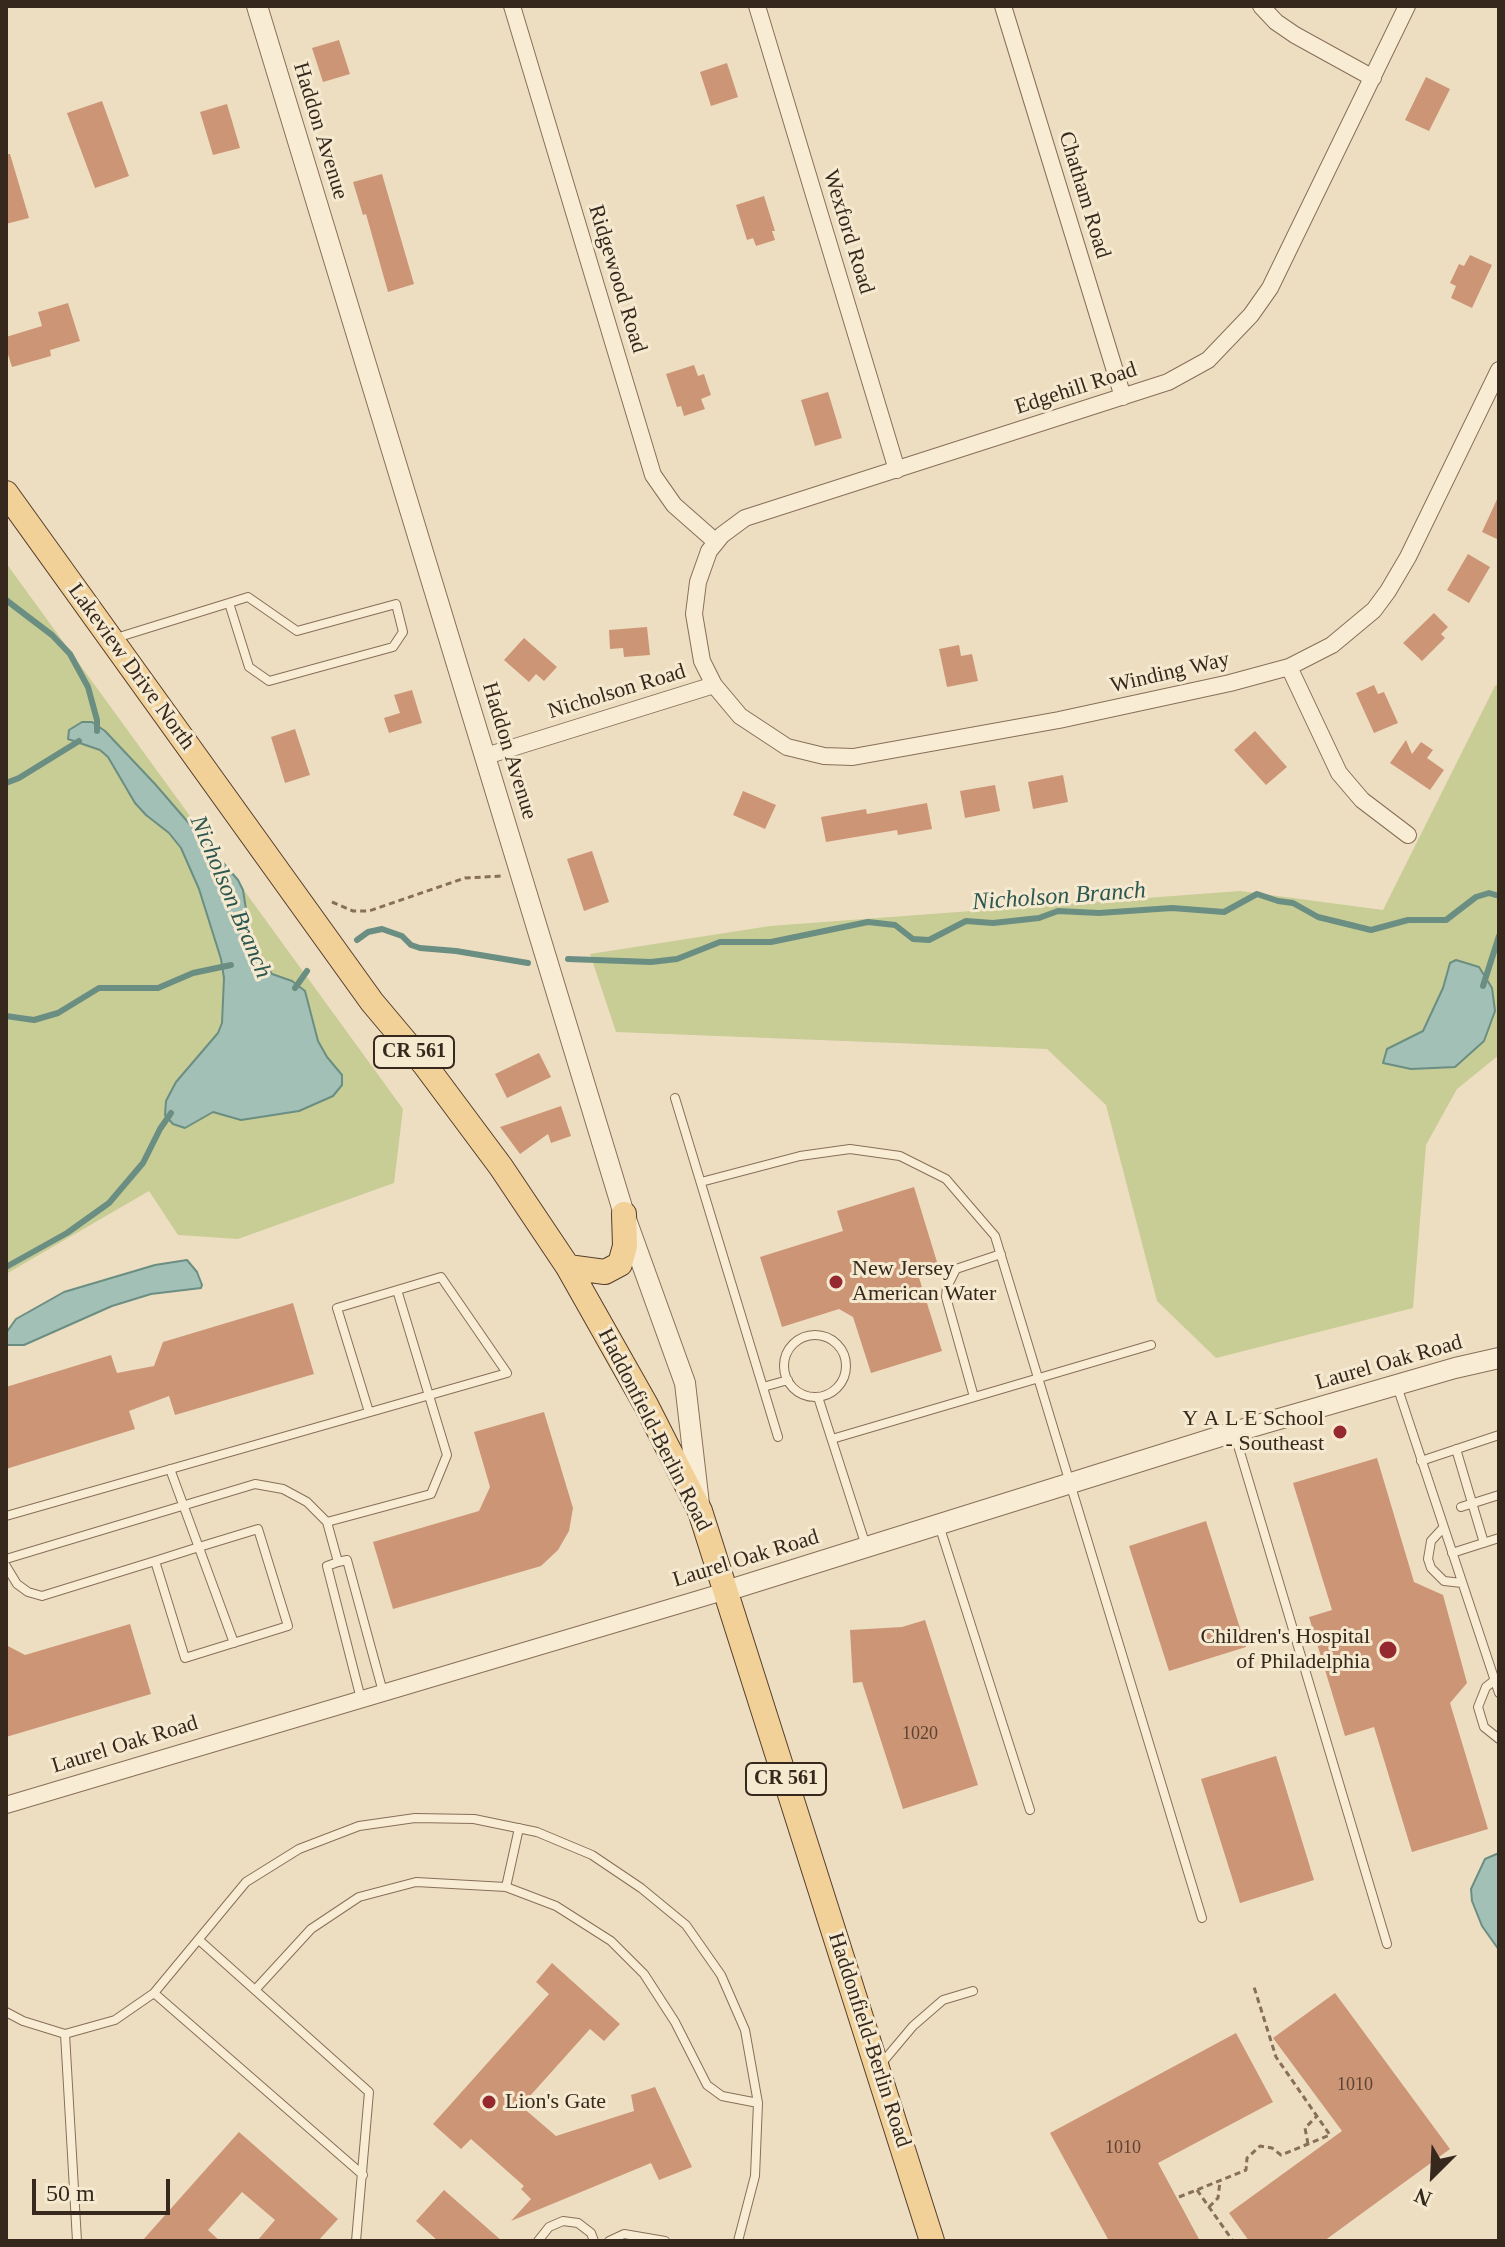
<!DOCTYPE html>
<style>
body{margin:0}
#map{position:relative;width:1505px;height:2247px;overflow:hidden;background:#eedec1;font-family:Georgia,serif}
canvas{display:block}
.frame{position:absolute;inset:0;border:8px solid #37281d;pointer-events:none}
.north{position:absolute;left:1393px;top:2135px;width:80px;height:80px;-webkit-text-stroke:6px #f5e9d0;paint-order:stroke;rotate:204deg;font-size:22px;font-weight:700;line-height:32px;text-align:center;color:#37281d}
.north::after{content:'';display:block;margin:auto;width:28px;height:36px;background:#37281d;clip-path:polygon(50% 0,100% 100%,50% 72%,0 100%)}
.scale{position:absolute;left:32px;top:2179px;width:138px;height:36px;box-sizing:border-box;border:4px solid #37281d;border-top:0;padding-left:10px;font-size:24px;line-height:28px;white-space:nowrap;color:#37281d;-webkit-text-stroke:6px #f5e9d0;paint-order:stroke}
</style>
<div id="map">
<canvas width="1505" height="2247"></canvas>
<div class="frame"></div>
<div class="north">N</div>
<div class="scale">50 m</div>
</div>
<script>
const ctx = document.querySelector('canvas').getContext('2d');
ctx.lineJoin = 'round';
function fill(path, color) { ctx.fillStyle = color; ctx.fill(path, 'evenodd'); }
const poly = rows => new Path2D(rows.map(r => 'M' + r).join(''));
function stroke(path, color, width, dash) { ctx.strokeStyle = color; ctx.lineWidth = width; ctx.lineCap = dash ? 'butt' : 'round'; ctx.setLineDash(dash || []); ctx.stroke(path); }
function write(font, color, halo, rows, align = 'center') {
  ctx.font = font + ' Georgia,serif'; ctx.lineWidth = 6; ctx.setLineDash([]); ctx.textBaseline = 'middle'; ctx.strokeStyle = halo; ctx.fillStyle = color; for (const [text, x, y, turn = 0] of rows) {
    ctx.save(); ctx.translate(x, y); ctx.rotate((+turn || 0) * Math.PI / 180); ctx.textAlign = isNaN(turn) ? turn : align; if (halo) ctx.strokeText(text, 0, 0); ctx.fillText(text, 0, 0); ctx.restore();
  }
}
fill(poly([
 [6,563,403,1109,394,1183,238,1239,178,1235,149,1191,6,1274],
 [1499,683,1499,1055,1457,1089,1426,1145,1413,1308,1216,1358,1157,1301,1106,1105,1047,1049,616,1032,590,954,770,926,1240,891,1383,910,1495,686]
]), '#c8cc95');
const water = poly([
 [82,722,92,722,105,731,155,784,238,880,243,890,250,935,255,949,272,974,292,981,305,991,318,1041,327,1057,342,1075,342,1085,333,1096,299,1111,241,1120,213,1112,185,1128,173,1124,165,1115,166,1101,176,1082,218,1033,222,1023,224,978,221,959,199,889,181,848,169,833,146,815,135,803,108,757,100,750,68,739,69,730,82,722],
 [1456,960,1479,967,1492,988,1495,1011,1484,1041,1455,1067,1411,1069,1383,1063,1387,1049,1423,1031,1443,988,1450,963,1456,960],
 [187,1260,197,1272,202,1285,201,1288,151,1294,112,1306,24,1345,6,1345,6,1333,16,1319,64,1292,155,1265,187,1260],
 [1499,1853,1499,1950,1482,1926,1472,1901,1471,1889,1485,1859,1499,1853]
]);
fill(water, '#a3c0b6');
stroke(water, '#6b8e83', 2);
stroke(poly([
 [6,600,52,635,70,654,88,687,97,720,97,731],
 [6,783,19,778,79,741],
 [357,940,368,932,382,929,402,936,411,945,420,948,456,951,528,963],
 [568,959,651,962,677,959,720,942,771,942,868,922,895,925,913,939,929,940,966,921,993,923,1039,918,1058,911,1099,913,1172,908,1224,912,1257,894,1278,901,1293,903,1318,917,1371,930,1408,920,1446,920,1476,897,1489,893,1499,896],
 [1483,986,1499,936],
 [295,988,307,971],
 [6,1016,34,1020,58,1013,99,988,158,988,193,973,231,965],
 [6,1267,67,1233,109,1203,143,1163,160,1129,171,1113]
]), '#6b8e83', 6);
fill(poly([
 [339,40,350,74,323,82,312,48],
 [727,63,738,97,711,106,700,72],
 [1426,77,1450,89,1429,131,1405,120],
 [102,101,129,176,95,188,67,113],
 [227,104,240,148,213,155,200,112],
 [6,154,10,154,29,218,6,224],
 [382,174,414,284,388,292,366,214,363,215,353,182],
 [764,196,775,231,772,231,775,240,756,246,753,238,747,240,736,205],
 [1470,255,1492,265,1472,308,1451,298,1456,286,1450,283,1459,264,1464,266],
 [68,303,80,341,50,350,51,356,12,367,6,348,6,337,42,326,38,312],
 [694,365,698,376,704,374,711,395,701,399,705,409,684,416,681,406,677,407,666,374],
 [828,392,842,438,815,446,801,400],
 [1499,495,1499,540,1482,532],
 [1468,554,1490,567,1469,603,1447,590],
 [1434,613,1448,627,1441,634,1445,638,1422,661,1403,643],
 [647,627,650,655,624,657,623,648,610,649,609,630],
 [524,638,557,667,544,681,536,674,529,682,504,660],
 [959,645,961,656,972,654,978,681,947,687,939,649],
 [1374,685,1378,694,1384,692,1398,723,1374,733,1356,693],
 [412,690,422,723,389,733,384,718,400,713,394,695],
 [295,729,310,775,285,783,271,737],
 [1255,731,1287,767,1266,785,1234,750],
 [1406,740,1412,754,1421,742,1433,750,1427,758,1444,770,1430,790,1390,763],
 [1063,775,1068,802,1033,809,1028,782],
 [995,785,1000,811,965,818,960,791],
 [743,791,776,805,765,829,733,815],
 [927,803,932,829,898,835,897,830,826,842,821,817,866,809,867,814],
 [592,851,609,902,584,911,567,859],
 [539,1053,551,1077,507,1098,495,1074],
 [561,1106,571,1136,551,1143,548,1134,520,1154,500,1127],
 [914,1187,937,1262,916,1268,942,1351,871,1373,853,1317,839,1309,782,1327,760,1257,843,1231,837,1211],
 [293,1303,314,1374,175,1415,169,1396,129,1411,135,1429,6,1469,6,1387,111,1355,117,1373,154,1366,163,1342],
 [544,1412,573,1508,569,1531,558,1550,541,1566,393,1609,373,1542,479,1511,490,1487,474,1432],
 [1377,1458,1414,1582,1443,1595,1467,1683,1450,1703,1488,1829,1412,1852,1374,1727,1345,1736,1309,1617,1332,1610,1293,1483],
 [1206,1521,1246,1647,1169,1671,1129,1546],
 [925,1620,978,1785,903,1809,862,1682,853,1683,850,1630,902,1627],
 [130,1624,151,1694,6,1737,6,1645,25,1655],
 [1276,1756,1314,1880,1240,1903,1201,1779],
 [552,1963,620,2024,604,2041,590,2029,521,2106,556,2136,634,2111,631,2095,655,2087,692,2167,659,2180,651,2163,511,2221,531,2199,521,2189,524,2186,471,2139,461,2149,433,2124,549,1994,536,1982],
 [1335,1993,1450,2149,1324,2241,1249,2241,1229,2213,1342,2131,1273,2038],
 [1236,2033,1273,2102,1158,2163,1200,2241,1109,2241,1050,2133],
 [239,2132,338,2219,318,2241,257,2241,275,2220,242,2192,208,2230,220,2241,142,2241],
 [444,2190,502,2241,438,2241,416,2221]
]), '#cc9576');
const service = poly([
 [116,638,248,597,297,631,396,604,403,632,393,647,269,681,249,667,229,603],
 [675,1098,778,1437],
 [701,1182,800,1156,850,1149,900,1156,946,1179,995,1236,1202,1918],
 '784 1366a31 31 0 1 1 62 0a31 31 0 1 1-62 0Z',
 [1397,1386,1499,1693],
 [763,1387,788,1380],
 [818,1397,866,1546],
 [974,1397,946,1297,947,1287,956,1269,1001,1254],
 [1234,1432,1387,1944],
 [832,1439,1151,1345],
 [1456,1449,1484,1543],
 [1421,1461,1499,1435],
 [170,1469,234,1643],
 [1461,1507,1499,1495],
 [6,1516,507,1373,441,1277,337,1308,369,1412],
 [327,1522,431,1494,447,1455,397,1290],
 [939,1525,1030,1810],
 [1443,1528,1431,1541,1428,1559,1431,1568,1444,1581,1462,1583],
 [1452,1553,1499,1538],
 [6,1559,255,1484,283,1489,307,1502,327,1522,338,1562],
 [6,1566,17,1584,28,1592,42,1596,155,1561,199,1547,258,1529,288,1626,185,1658,155,1561],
 [1495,1680,1486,1687,1478,1707,1484,1727,1499,1739],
 [361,1699,327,1566,338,1562,347,1560,383,1692],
 [506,1887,519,1828],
 [199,1940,255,1990],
 [154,1993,363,2175],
 [6,2012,23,2021,65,2034,115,2020,154,1993,246,1882,299,1849,359,1826,415,1818,474,1819,537,1832,592,1855,641,1888,686,1925,721,1975,745,2030,758,2103,755,2176,738,2241],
 [65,2034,77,2241],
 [881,2064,913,2026,943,2000,973,1991],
 [356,2241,369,2092,255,1990,311,1929,359,1897,416,1882,506,1887,556,1906,611,1941,644,1974,675,2022,707,2085,722,2096,758,2103],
 [538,2241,549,2227,563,2221,578,2223,591,2233,594,2241],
 [609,2241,624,2234,665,2241]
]);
const minor = poly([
 [512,6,653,475,674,505,716,542],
 [757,6,897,470],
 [1003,6,1123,397],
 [1261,6,1276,22,1295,35,1373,78],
 [1407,6,1270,288,1251,315,1208,360,1168,382,745,518,722,535,709,551,698,582,694,614,702,661,714,685,740,716,787,747,824,756,853,757,1059,720,1230,683,1289,667,1332,645,1374,610,1388,591,1408,557,1499,370],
 [1289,667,1339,773,1362,800,1408,835],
 [486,756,714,685],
 [6,1805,726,1591]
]);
const tertiary = poly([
 [257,6,624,1214,685,1383,699,1504],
 [726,1591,1234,1432,1455,1368,1499,1358]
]);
const primary = poly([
 [6,493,372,1002,425,1065,501,1167,568,1267,646,1405,700,1511,932,2241],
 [568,1267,605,1272,620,1264,625,1246,624,1214]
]);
stroke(service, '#876f58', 10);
stroke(minor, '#876f58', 18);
stroke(tertiary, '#876f58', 22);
stroke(primary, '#553d2d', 26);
stroke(poly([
 [332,902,353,911,369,911,465,878,502,876],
 [1308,2144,1305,2128,1317,2116],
 [1197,2190,1233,2241],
 [1179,2197,1246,2170,1247,2158,1260,2146,1272,2148,1281,2155,1330,2135,1276,2057,1254,1987],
 [1209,2207,1218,2198,1220,2181]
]), '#876f58', 3, [6, 4]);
stroke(service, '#f9ecd4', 8);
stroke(minor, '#f9ecd4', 16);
stroke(tertiary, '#f9ecd4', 20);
stroke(primary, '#f2d198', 24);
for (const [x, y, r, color] of [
 [836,1282,8,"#96282f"],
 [1340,1432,8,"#96282f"],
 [1388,1650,10,"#96282f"],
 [489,2102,8,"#96282f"]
]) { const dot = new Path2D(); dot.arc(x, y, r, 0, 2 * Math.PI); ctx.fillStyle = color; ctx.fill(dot); stroke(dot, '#f5e9d0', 3); }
write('18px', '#5c4333', null, [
 ["1020",920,1734],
 ["1010",1355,2085],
 ["1010",1123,2148]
]);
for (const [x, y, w] of [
 [414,1052,80],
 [786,1779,80]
]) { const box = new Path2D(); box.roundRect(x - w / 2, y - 16, w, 32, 6); ctx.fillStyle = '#f5e9d0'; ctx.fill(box); stroke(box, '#37281d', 2); }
write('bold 20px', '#37281d', null, [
 ["CR 561",414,1052],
 ["CR 561",786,1779]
]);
write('22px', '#37281d', '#f5e9d0', [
 ["Haddon Avenue",320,131,73],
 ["Chatham Road",1084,195,73],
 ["Wexford Road",848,232,73],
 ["Ridgewood Road",617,279,73],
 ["Edgehill Road",1076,389,-18],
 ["Lakeview Drive North",131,667,54],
 ["Winding Way",1170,673,-13],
 ["Nicholson Road",617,692,-17],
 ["Haddon Avenue",509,751,73],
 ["Laurel Oak Road",1389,1363,-16],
 ["Haddonfield-Berlin Road",654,1430,63],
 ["Laurel Oak Road",746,1559,-17],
 ["Laurel Oak Road",125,1745,-17],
 ["Haddonfield-Berlin Road",869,2040,72]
]);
write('22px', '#37281d', '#f5e9d0', [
 ["New Jersey",852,1269],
 ["American Water",852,1294],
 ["Y A L E School",1324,1419,"right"],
 ["- Southeast",1324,1444,"right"],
 ["Children's Hospital",1370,1637,"right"],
 ["of Philadelphia",1370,1662,"right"],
 ["Lion's Gate",505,2102]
], 'left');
write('italic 24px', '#2c5751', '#f5e9d0', [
 ["Nicholson Branch",230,897,67],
 ["Nicholson Branch",1059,897,-4]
]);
</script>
